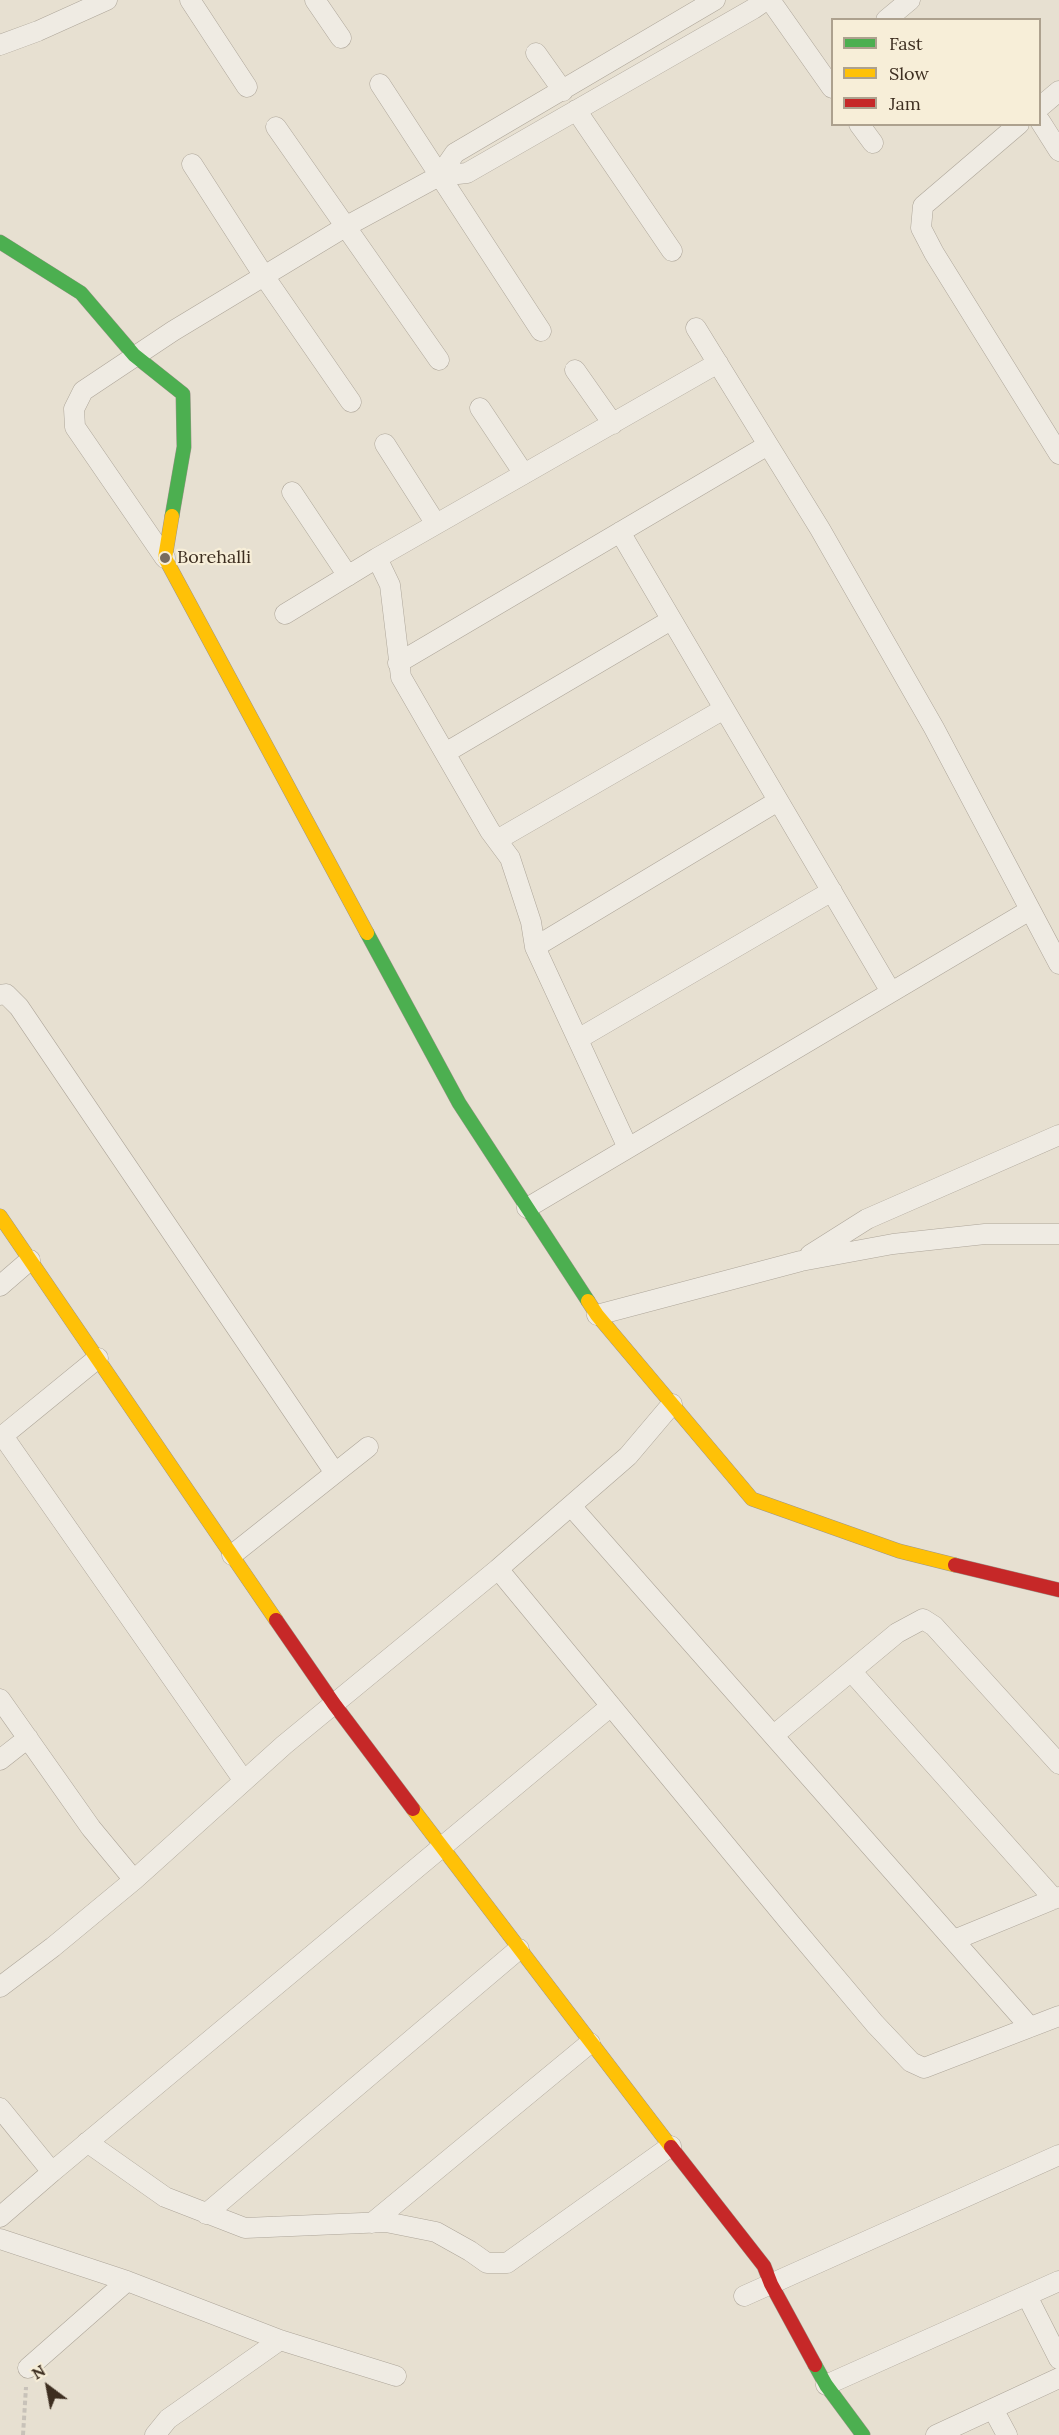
<!DOCTYPE html>
<style>
body{margin:0}
#map{position:relative;width:1059px;height:2435px;overflow:hidden;background:#e7e0d1;font-family:Lora,serif}
canvas{display:block}
.legend{position:absolute;left:831px;top:18px;width:210px;height:108px;box-sizing:border-box;background:#f7eed8;border:2px solid #ada18e;margin:0;padding:8px 10px;list-style:none;font-size:18px;color:#3d2e20}
.legend li{display:flex;align-items:center;gap:12px;height:30px}
.legend b{width:30px;border:2px solid #ada18e}
.north{position:absolute;left:18px;top:2357px;width:60px;height:60px;-webkit-text-stroke:4px #f7eed8;paint-order:stroke;rotate:328deg;font-size:16px;font-weight:700;line-height:24px;text-align:center;color:#3d2e20}
.north::after{content:'';display:block;margin:auto;width:21px;height:27px;background:#3d2e20;clip-path:polygon(50% 0,100% 100%,50% 72%,0 100%)}
</style>
<div id="map">
<canvas width="1059" height="2435"></canvas>
<ul class="legend">
<li><b style="height:8px;background:#4caf50"></b>Fast</li>
<li><b style="height:8px;background:#ffc107"></b>Slow</li>
<li><b style="height:8px;background:#c62828"></b>Jam</li>
</ul>
<div class="north">N</div>
</div>
<script>
const ctx = document.querySelector('canvas').getContext('2d');
ctx.lineJoin = 'round';
const poly = rows => new Path2D(rows.map(r => 'M' + r).join(''));
function stroke(path, color, width, dash) { ctx.strokeStyle = color; ctx.lineWidth = width; ctx.lineCap = dash ? 'butt' : 'round'; ctx.setLineDash(dash || []); ctx.stroke(path); }
function write(font, color, halo, rows, align = 'center') {
  ctx.font = font + ' Lora,serif'; ctx.lineWidth = 4.5; ctx.setLineDash([]); ctx.textBaseline = 'middle'; ctx.strokeStyle = halo; ctx.fillStyle = color; for (const [text, x, y, turn = 0] of rows) {
    ctx.save(); ctx.translate(x, y); ctx.rotate((+turn || 0) * Math.PI / 180); ctx.textAlign = isNaN(turn) ? turn : align; if (halo) ctx.strokeText(text, 0, 0); ctx.fillText(text, 0, 0); ctx.restore();
  }
}
const street = poly([
 [190,0,247,87],
 [315,0,341,38],
 [770,0,832,88],
 [886,20,910,0],
 [0,45,38,31,107,0],
 [536,53,563,91],
 [380,84,541,331],
 [1040,107,1059,91],
 [576,110,672,251],
 [1040,121,1059,151],
 [859,124,873,143],
 [1019,124,923,206,921,228,934,253,1059,454],
 [276,127,439,360],
 [192,164,264,276,351,402],
 [439,176,455,153,715,0],
 [696,328,820,529,934,728,1059,964],
 [575,370,613,424],
 [480,408,524,474],
 [385,444,436,524],
 [292,492,348,576],
 [620,532,891,992],
 [165,558,75,427,74,409,83,391,173,331,345,227,439,176,467,173,753,9,766,0],
 [377,558,390,585,401,677,490,831,510,858,531,922,535,947,628,1148],
 [285,614,377,558,718,363],
 [398,663,768,445],
 [445,753,671,620],
 [497,840,724,709],
 [535,947,778,801],
 [0,995,6,994,19,1007,335,1473],
 [578,1039,832,891],
 [527,1208,1030,910],
 [810,1255,867,1219,1059,1135],
 [0,1286,30,1260],
 [597,1315,801,1261,893,1244,985,1234,1059,1234],
 [3,1436,244,1781],
 [0,1438,98,1358],
 [571,1506,1030,2027],
 [232,1555,368,1447],
 [498,1569,790,1923,875,2024,911,2062,924,2068,1059,2016],
 [851,1671,1054,1899],
 [0,1699,91,1828,134,1880,284,1745,498,1569,628,1456,672,1404],
 [774,1735,897,1633,923,1619,934,1626,1059,1764],
 [0,1760,28,1738],
 [954,1940,1059,1897],
 [0,1987,53,1947,134,1880],
 [0,2108,52,2172,0,2217],
 [87,2142,165,2197,245,2228,386,2222,436,2232,470,2251,487,2263,507,2263,671,2146],
 [52,2172,611,1706],
 [206,2214,519,1949],
 [372,2223,590,2043],
 [0,2239,127,2281,280,2340,396,2376],
 [744,2296,1059,2155],
 [1027,2296,1059,2359],
 [28,2368,127,2281],
 [826,2385,1059,2281],
 [993,2409,1007,2435],
 [155,2435,168,2419,280,2340],
 [936,2435,1059,2378]
]);
const fast = poly([
 [0,242,81,293,134,355,183,394,184,447,172,516],
 [367,933,459,1103,588,1301],
 [815,2365,826,2385,863,2435]
]);
const slow = poly([
 [172,516,165,558,367,933],
 [0,1216,276,1620],
 [588,1301,597,1315,752,1499,899,1551,955,1565],
 [413,1809,671,2147]
]);
const jam = poly([
 [955,1565,1059,1590],
 [276,1620,334,1704,413,1809],
 [671,2147,764,2266,771,2284,815,2365]
]);
stroke(street, '#ada599', 21);
stroke(fast, '#9c958a', 15);
stroke(slow, '#9c958a', 15);
stroke(jam, '#9c958a', 15);
stroke(poly([
 [23,2435,26,2387]
]), '#c8c2b9', 4, [4.5, 3]);
stroke(street, '#efebe3', 20);
stroke(fast, '#4caf50', 14);
stroke(slow, '#ffc107', 14);
stroke(jam, '#c62828', 14);
for (const [x, y, r, color] of [
 [165,558,6,"#786c5e"]
]) { const dot = new Path2D(); dot.arc(x, y, r, 0, 2 * Math.PI); ctx.fillStyle = color; ctx.fill(dot); stroke(dot, '#f7eed8', 2); }
write('18px', '#3d2e20', '#f7eed8', [
 ["Borehalli",177,558]
], 'left');
</script>
